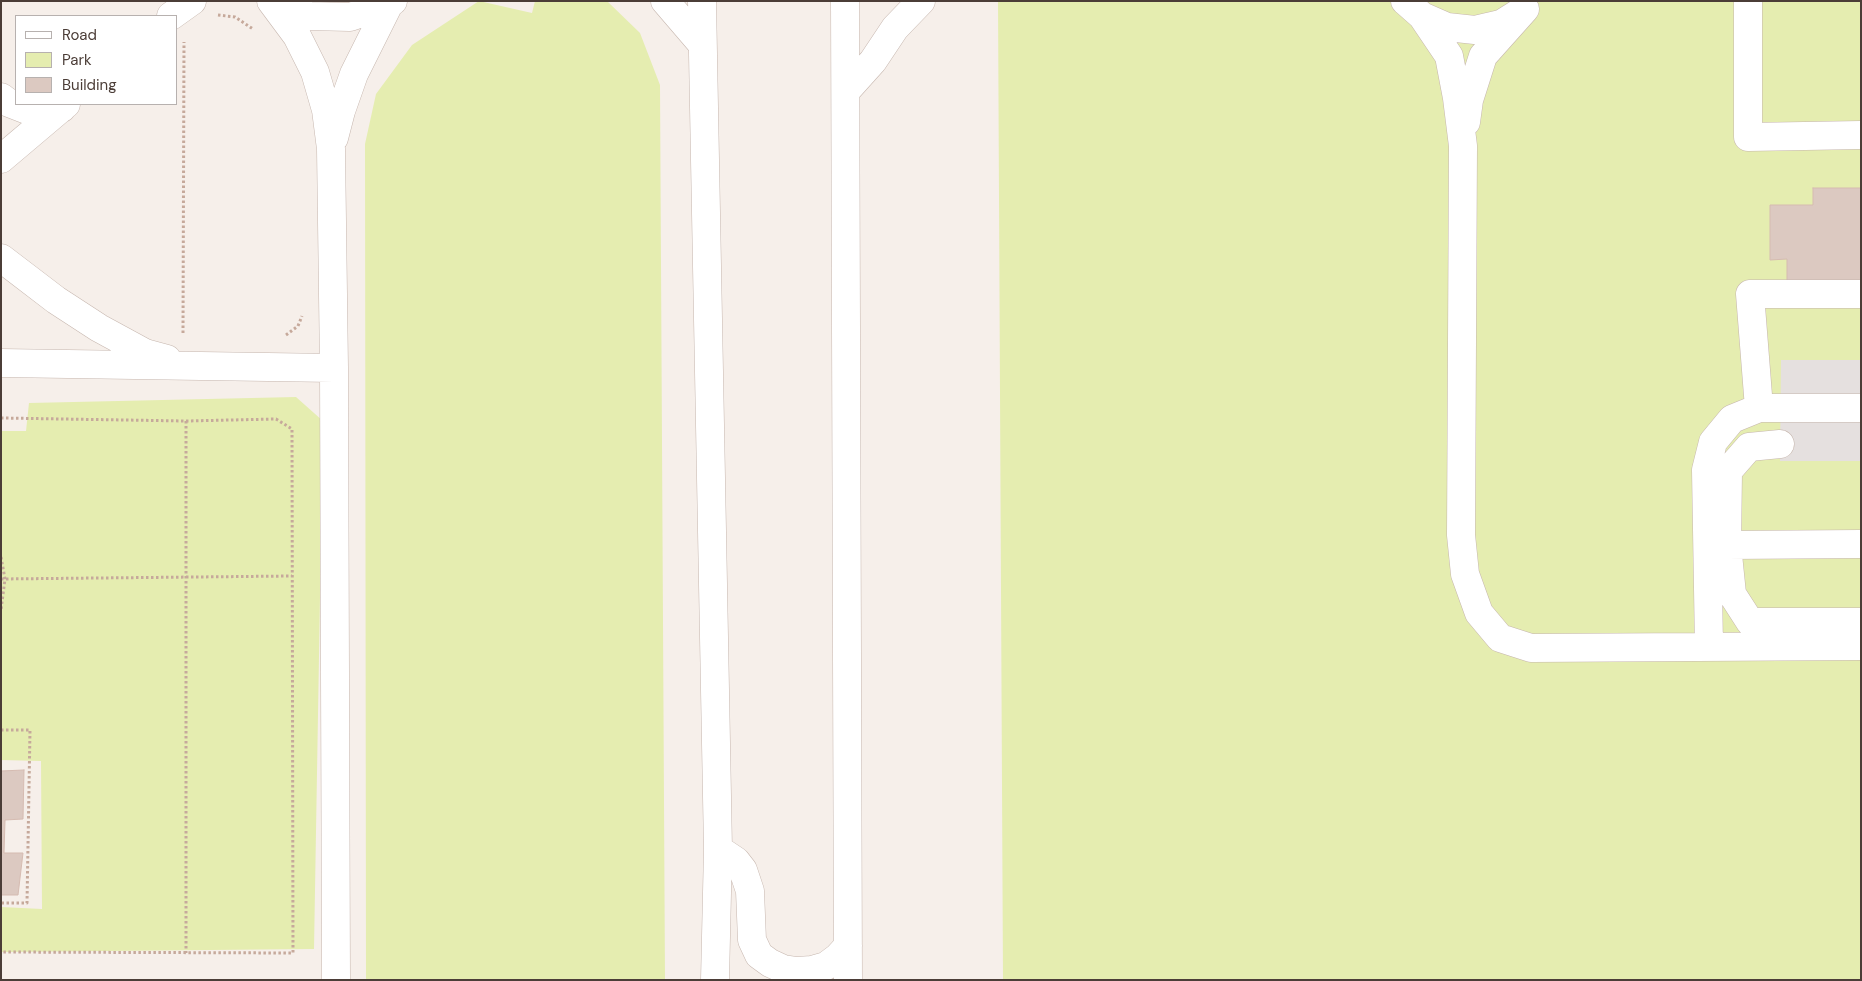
<!DOCTYPE html>
<style>
body{margin:0}
#map{position:relative;width:1862px;height:981px;overflow:hidden;background:#f6efea;font-family:"DM Sans",sans-serif}
canvas{display:block}
.frame{position:absolute;inset:0;border:2px solid #4b3d37;pointer-events:none}
.legend{position:absolute;left:15px;top:15px;width:162px;height:90px;box-sizing:border-box;background:#fff;border:1px solid #b7b1af;margin:0;padding:6px 9px;list-style:none;font-size:15px;color:#4b3d37}
.legend li{display:flex;align-items:center;gap:10px;height:25px}
.legend b{width:25px;border:1px solid #b7b1af}
</style>
<div id="map">
<canvas width="1862" height="981"></canvas>
<div class="frame"></div>
<ul class="legend">
<li><b style="height:6px;background:#fff"></b>Road</li>
<li><b style="height:14px;background:#e5edb0"></b>Park</li>
<li><b style="height:14px;background:#dcc9c1"></b>Building</li>
</ul>
</div>
<script>
const ctx = document.querySelector('canvas').getContext('2d');
ctx.lineJoin = 'round';
function fill(path, color) { ctx.fillStyle = color; ctx.fill(path, 'evenodd'); }
const poly = rows => new Path2D(rows.map(r => 'M' + r).join(''));
function stroke(path, color, width, dash) { ctx.strokeStyle = color; ctx.lineWidth = width; ctx.lineCap = dash ? 'butt' : 'round'; ctx.setLineDash(dash || []); ctx.stroke(path); }
fill(poly([
 [479,1,532,13,535,1,607,1,640,33,660,85,665,980,366,980,365,144,376,94,412,45],
 [998,1,1861,1,1861,980,1003,980],
 [296,397,323,421,314,949,1,952,1,907,42,909,41,761,1,760,1,431,26,431,29,403]
]), '#e5edb0');
fill(poly([
 [1781,360,1861,360,1861,461,1780,461]
]), '#e5e0df');
const building = poly([
 [1813,188,1861,188,1861,281,1787,281,1787,259,1770,260,1770,205,1813,205,1813,188],
 [24,770,23,819,5,820,4,853,23,853,18,895,1,895,1,771,24,770]
]);
fill(building, '#dcc9c1');
stroke(building, '#d5bbb1', 1);
const minor = poly([
 [271,1,297,36,315,72,326,110,331,149,334,368,336,980],
 [272,1,309,16,350,17,389,4,393,1],
 [665,1,701,43],
 [702,1,718,849,715,980],
 [845,1,848,980],
 [1405,1,1422,16,1447,27,1475,30,1501,24,1517,14],
 [1748,1,1748,137,1861,135],
 [171,16,192,1],
 [1422,16,1449,56,1457,98,1463,146,1461,535,1465,574,1479,613,1500,638,1531,648,1861,646],
 [846,91,873,61,895,28,921,1],
 [1,97,9,103,27,110,62,108],
 [1466,122,1469,100,1483,56,1525,9],
 [334,138,341,111,354,74,389,4],
 [1,159,66,104],
 [1,258,56,300,99,328,145,353,167,359],
 [1,363,334,368],
 [1759,408,1750,294,1861,294],
 [1861,544,1727,545,1732,594,1750,622,1861,622],
 [1727,545,1728,471,1749,447,1780,444],
 [1709,647,1706,470,1713,442,1732,419,1759,408,1861,408],
 [718,849,736,861,743,870,750,891,752,940,759,955,770,963,783,969,797,971,812,970,826,966,838,957,848,946]
]);
stroke(minor, '#c6b6ae', 29);
stroke(poly([
 [218,15,235,17,253,29],
 [183,333,184,42],
 [286,335,298,326,302,316],
 [1,418,186,421,276,419,292,429,293,953,1,952],
 [186,421,186,953],
 [1,557,5,579,1,610],
 [1,579,292,576],
 [1,730,30,730,27,903,1,903]
]), '#c6a99b', 3, [2.5, 2.5]);
stroke(minor, '#fff', 28);
</script>
